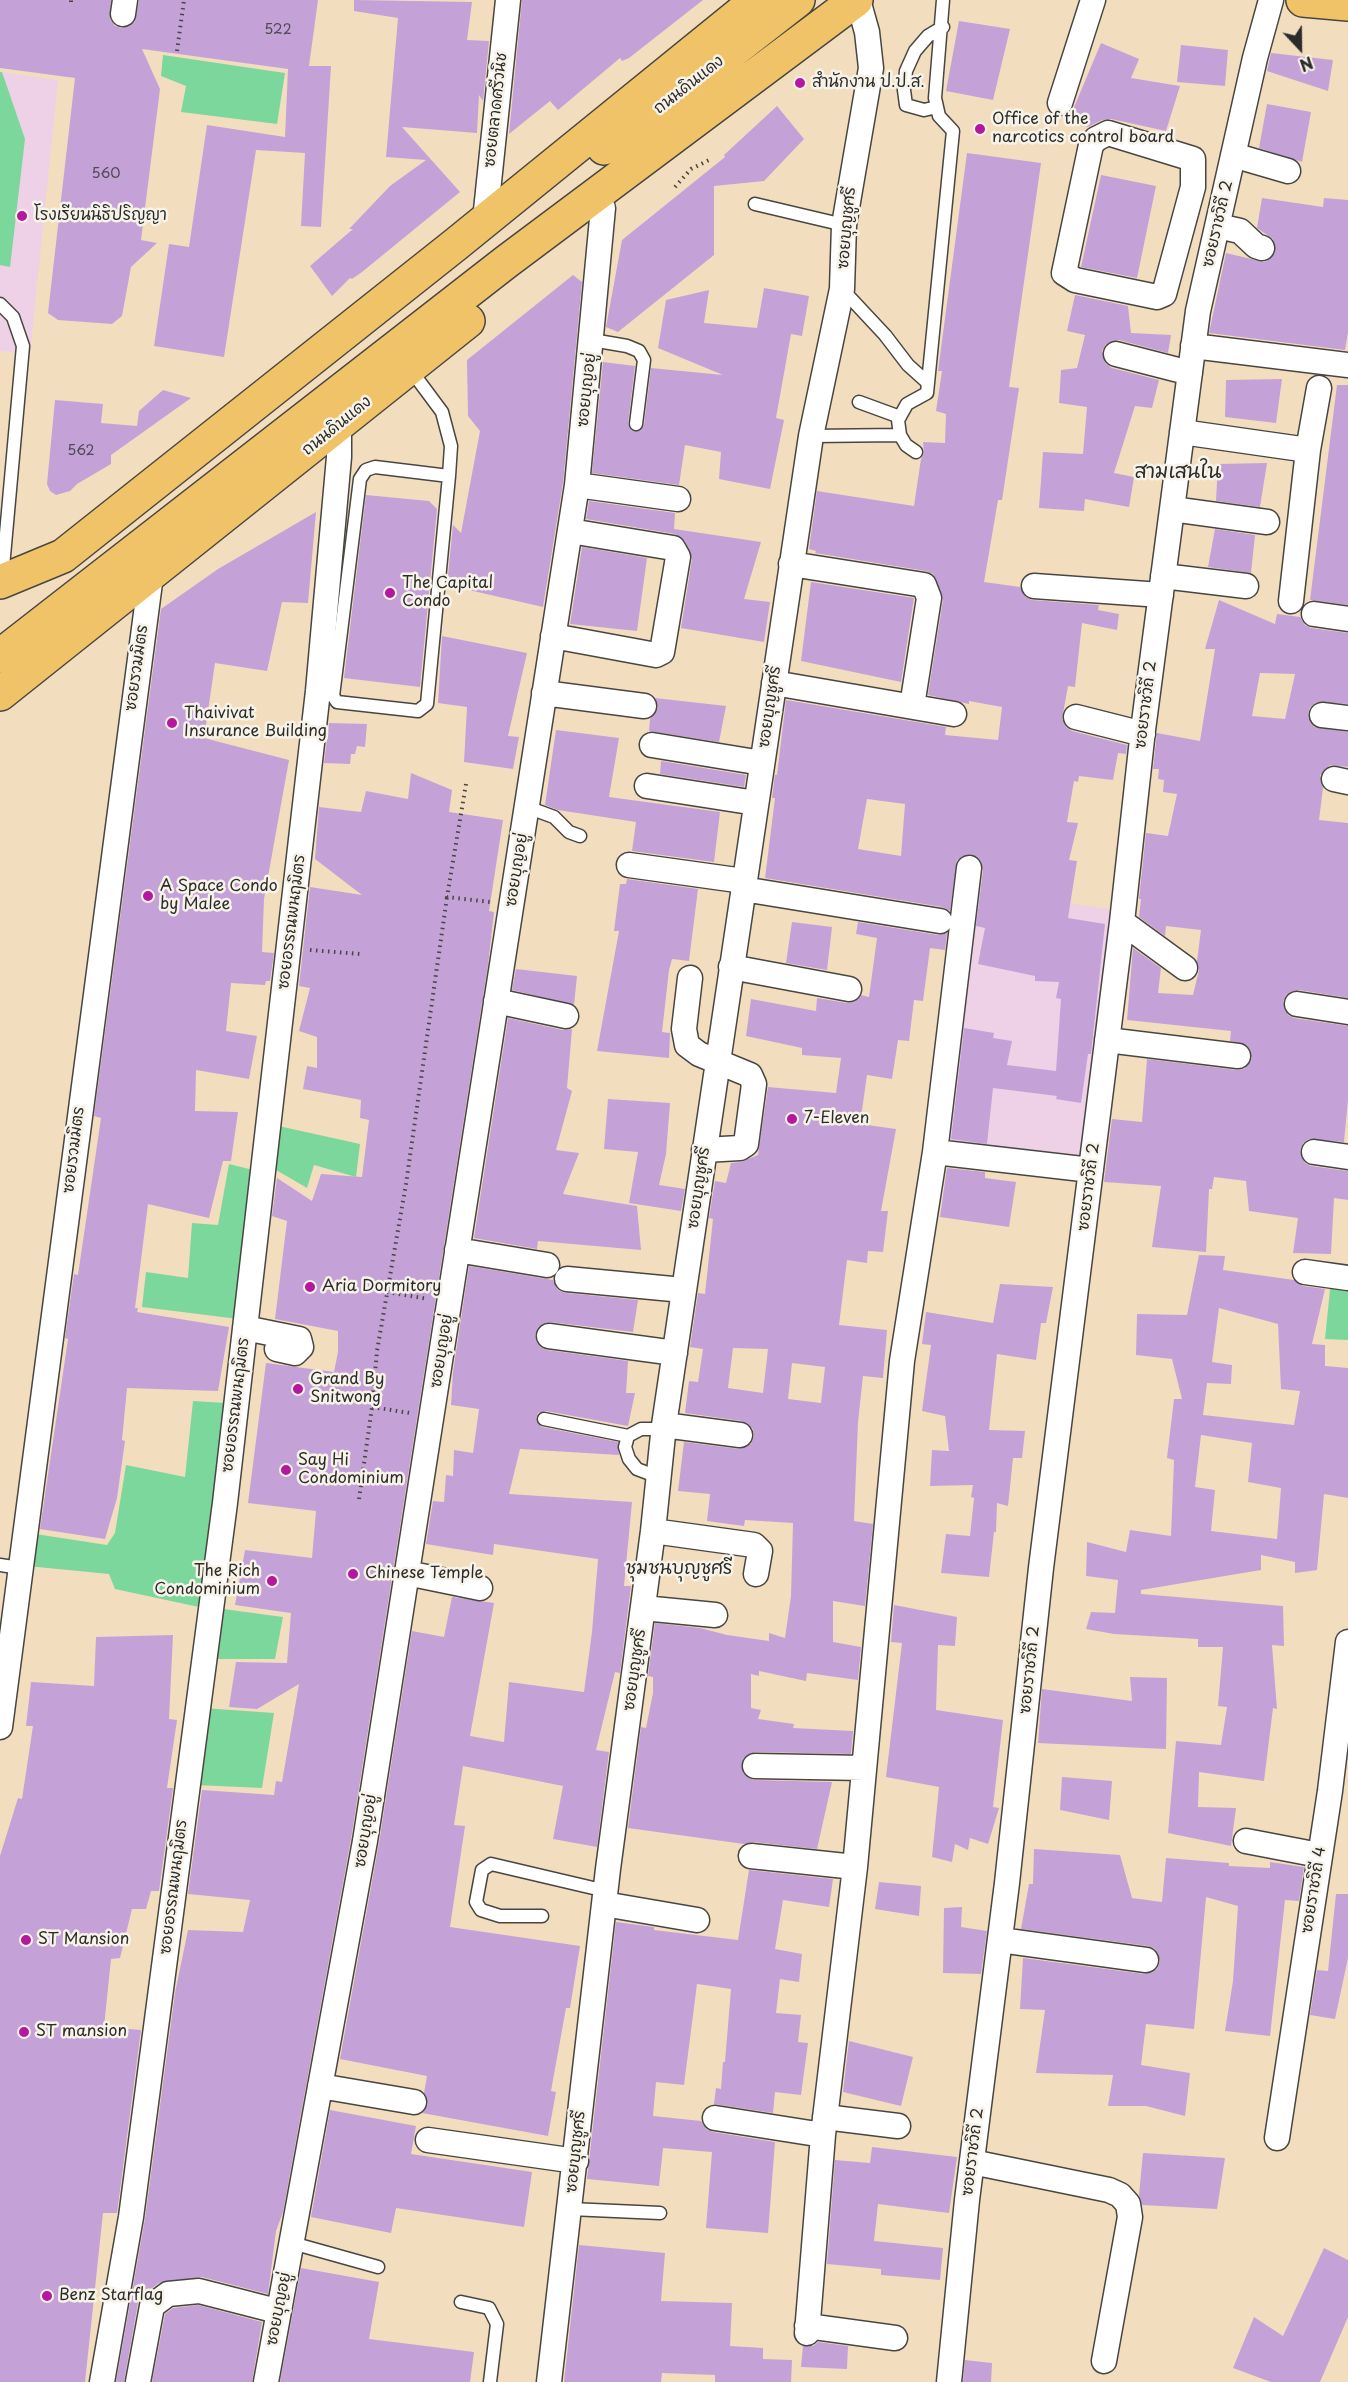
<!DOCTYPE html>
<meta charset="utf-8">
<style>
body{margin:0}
#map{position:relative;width:1348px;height:2382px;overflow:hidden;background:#f2debf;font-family:"Playpen Sans",sans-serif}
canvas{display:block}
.north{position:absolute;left:1270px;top:18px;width:60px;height:60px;-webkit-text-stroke:4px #f7f3e8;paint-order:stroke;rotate:158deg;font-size:16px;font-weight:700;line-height:24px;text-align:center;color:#2b2b2b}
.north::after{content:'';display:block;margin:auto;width:21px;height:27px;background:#2b2b2b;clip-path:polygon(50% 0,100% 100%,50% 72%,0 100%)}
</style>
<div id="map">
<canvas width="1348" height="2382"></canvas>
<div class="north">N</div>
</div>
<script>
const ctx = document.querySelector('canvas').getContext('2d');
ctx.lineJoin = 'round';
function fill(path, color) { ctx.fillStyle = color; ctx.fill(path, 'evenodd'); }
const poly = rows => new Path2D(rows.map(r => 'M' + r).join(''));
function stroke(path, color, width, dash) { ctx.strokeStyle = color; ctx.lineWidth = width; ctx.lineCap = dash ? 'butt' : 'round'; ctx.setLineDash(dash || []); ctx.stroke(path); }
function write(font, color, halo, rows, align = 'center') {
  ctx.font = font + ' "Playpen Sans","Playpen Sans Thai",sans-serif'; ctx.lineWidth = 5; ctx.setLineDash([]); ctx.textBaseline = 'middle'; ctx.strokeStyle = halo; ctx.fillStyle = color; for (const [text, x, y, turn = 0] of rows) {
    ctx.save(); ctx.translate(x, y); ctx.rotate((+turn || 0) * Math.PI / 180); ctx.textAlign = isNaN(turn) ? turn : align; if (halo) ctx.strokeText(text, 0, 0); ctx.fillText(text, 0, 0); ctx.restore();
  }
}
fill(poly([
 [0,72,58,80,30,354,0,351],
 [978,891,1117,910,1081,1164,942,1145]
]), '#eed0e7');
fill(poly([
 [163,55,285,73,277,124,181,112,186,86,161,76],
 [0,72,2,72,25,139,10,267,0,265],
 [274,1125,360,1144,356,1177,314,1165,307,1188,271,1167],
 [229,1164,253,1170,238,1319,142,1307,146,1272,188,1278,192,1223,218,1225],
 [1331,1280,1348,1281,1348,1340,1325,1339],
 [193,1401,226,1403,199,1607,115,1589,109,1574,27,1566,29,1533,107,1545,115,1533,126,1465,185,1477],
 [216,1608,283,1617,275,1659,212,1659],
 [203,1708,274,1713,262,1788,196,1785]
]), '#7cd79d');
fill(poly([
 [0,0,111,0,110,19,115,26,122,28,135,22,139,0,318,0,309,66,331,66,321,227,301,226,305,153,256,150,224,357,154,346,169,244,189,247,207,125,285,137,288,69,142,49,160,89,141,240,157,243,131,267,122,316,112,324,58,320,48,313,75,78,0,68],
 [354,0,472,2,467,40,489,41,483,101,479,95,477,133,402,127,460,192,362,272,352,279,350,278,332,296,310,266,353,229,349,229,390,186,426,160,386,157,398,18,354,11],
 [522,0,703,0,629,58,622,61,620,58,558,110,550,101,509,134],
 [959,21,1010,29,993,100,946,91],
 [1101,43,1139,59,1131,78,1180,86,1166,131,1111,119,1102,120,1088,127,1067,124],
 [1181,45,1228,50,1225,86,1177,82],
 [1271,53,1333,60,1328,91,1267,71],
 [1267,104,1311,112,1302,162,1259,148],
 [777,106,804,139,764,181,714,186,714,255,618,332,606,327,622,240,725,157,724,155],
 [967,153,1041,163,1009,387,1019,388,1002,500,998,500,984,582,1020,587,1026,597,1032,600,1099,605,1098,610,1119,614,1117,630,1082,623,1075,687,1068,686,1062,719,1066,727,1072,731,1127,745,1126,754,1118,753,1113,780,1079,776,1078,782,1074,781,1067,822,1078,823,1069,860,1077,861,1068,918,1105,924,1091,1054,1088,1054,1081,1103,1056,1099,1057,1096,993,1088,987,1144,951,1139,964,1028,994,1033,993,1038,1012,1041,1007,1065,1056,1071,1061,999,1056,998,1059,982,1035,981,1035,976,978,964,985,928,976,926,983,870,978,857,970,854,957,860,950,911,942,907,765,878,775,798,772,798,775,775,777,775,786,700,946,727,945,735,998,740,1002,707,969,701,969,704,928,695,943,600,933,574,926,571,815,553,816,551,809,549,817,491,914,506,921,459,924,453,923,442,945,443,946,414,936,411,942,371,938,371],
 [867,799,905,804,901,856,858,849],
 [1101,175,1156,186,1137,278,1081,267],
 [1262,198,1323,207,1324,198,1348,200,1348,332,1345,350,1209,333,1226,253,1264,262,1275,253,1273,239,1257,228],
 [573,275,582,282,563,483,543,607,447,585,453,525,461,533,480,431,468,416,467,360],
 [764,288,809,296,802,336,791,334,776,418,784,420,770,489,719,479,721,452,685,445,679,485,592,473,603,362,635,366,628,424,632,431,640,431,644,425,651,368,723,375,658,348,666,300,709,290,704,323,757,328],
 [1075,295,1128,306,1131,333,1171,335,1168,353,1119,340,1106,344,1102,351,1106,364,1112,368,1159,380,1152,408,1135,406,1114,473,1134,477,1129,507,1085,499,1084,511,1039,508,1043,452,1083,454,1087,407,1059,403,1061,370,1077,368,1085,335,1067,331],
 [1282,379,1276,423,1225,417,1226,380],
 [1337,385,1348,385,1348,605,1310,600],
 [163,390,191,398,111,455,111,464,77,484,70,491,56,495,50,491,47,484,55,400,103,404,101,423,137,426,139,411],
 [1267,463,1260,507,1216,501,1218,464],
 [366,495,429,501,437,509,420,687,344,678],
 [589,501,675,513,674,529,761,542,744,599,770,602,764,642,681,628,692,559,685,541,675,534,586,519],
 [316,512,308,603,282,602,267,671,215,663,204,738,289,760,264,899,262,952,274,953,270,981,266,981,265,985,231,983,226,1031,257,1036,249,1079,196,1070,195,1111,238,1112,231,1161,223,1161,209,1218,148,1204,135,1308,138,1308,137,1312,229,1327,218,1391,127,1388,122,1440,125,1441,117,1498,105,1539,40,1529,68,1339,65,1338,74,1274,78,1275,101,1118,94,1116,161,609,218,569],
 [1215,529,1255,535,1251,573,1208,567],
 [582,547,647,558,637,631,570,624],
 [811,582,914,598,901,682,801,661],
 [1219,600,1275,624,1277,614,1300,617,1305,625,1311,628,1348,633,1348,704,1317,702,1310,707,1308,714,1314,727,1348,732,1348,767,1330,765,1320,775,1323,788,1319,820,1348,823,1348,998,1299,990,1286,995,1283,1002,1288,1015,1294,1018,1348,1026,1348,1100,1344,1142,1309,1139,1303,1143,1300,1151,1305,1163,1311,1166,1348,1171,1348,1200,1334,1198,1331,1254,1293,1253,1298,1218,1249,1211,1246,1181,1214,1177,1212,1189,1209,1189,1206,1252,1152,1247,1161,1186,1104,1182,1112,1119,1142,1122,1147,1059,1237,1070,1244,1069,1252,1058,1247,1045,1230,1041,1231,1031,1127,1020,1133,948,1161,968,1158,993,1193,995,1199,970,1197,961,1201,930,1166,926,1165,936,1139,917,1141,899,1139,899,1146,833,1168,836,1177,794,1163,792,1164,780,1158,779,1159,769,1153,769,1157,733,1200,741,1215,649,1205,649],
 [1260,673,1295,674,1285,719,1252,716],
 [442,636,527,653,508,736,519,737,513,769,464,762,467,707,438,703],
 [655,698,726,706,719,742,649,731,650,719,658,708],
 [329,723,367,724,365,747,357,746,355,754,351,754,350,764,324,763],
 [556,730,619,738,609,797,720,812,714,862,632,851,636,822,558,810,545,805],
 [661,761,746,775,744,787,660,774],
 [411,773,452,790,449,812,503,820,489,911,494,912,488,965,351,1839,283,2212,276,2231,268,2294,202,2277,159,2283,143,2295,138,2303,124,2382,116,2382,145,2219,175,1993,188,1930,243,1932,250,1900,188,1894,202,1790,274,1795,276,1781,282,1782,299,1684,257,1709,229,1707,236,1662,287,1663,291,1613,235,1605,245,1550,312,1558,316,1511,248,1503,266,1363,334,1372,338,1352,338,1331,275,1319,287,1221,272,1216,277,1178,312,1201,321,1174,362,1177,369,1120,360,1118,361,1100,303,1089,307,1066,317,1068,317,1037,299,1031,310,988,299,986,310,887,362,895,315,859,319,807,361,812,366,791,408,799],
 [627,879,698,889,689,961,672,959,669,970,662,1032,670,1033,669,1058,597,1051,619,931,614,931,620,884,626,884],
 [792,922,832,927,827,970,786,963],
 [858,922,938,935,947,933,945,950,930,948,923,1001,914,1000,909,1041,898,1040,892,1079,867,1075,860,1124,896,1129,881,1211,888,1211,883,1252,868,1251,867,1263,847,1260,839,1325,887,1330,883,1378,863,1376,858,1422,854,1521,873,1524,865,1606,833,1601,833,1642,861,1647,858,1680,807,1673,806,1681,759,1671,759,1676,751,1674,751,1708,761,1710,758,1719,794,1724,793,1728,853,1731,851,1754,755,1752,743,1759,743,1773,754,1780,832,1782,817,1849,753,1842,744,1844,628,1828,641,1727,646,1728,653,1693,653,1677,648,1676,655,1623,700,1628,727,1635,769,1641,769,1633,785,1638,791,1596,793,1523,745,1520,744,1526,707,1521,710,1494,678,1491,684,1442,739,1449,751,1444,754,1436,753,1429,742,1421,685,1413,689,1381,698,1382,703,1349,690,1347,698,1293,705,1294,713,1219,709,1218,715,1181,726,1183,731,1163,741,1162,758,1155,768,1087,836,1093,841,1058,802,1055,802,1048,746,1036,751,999,816,1011,817,998,847,1003,854,1002,861,995,869,997,877,938,856,934],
 [733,1348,768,1349,763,1393,728,1388],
 [792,1363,825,1367,821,1403,788,1399],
 [516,969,577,976,574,1005,512,990],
 [508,1018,563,1030,572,1029,567,1088,572,1091,556,1150,579,1153,563,1194,637,1206,641,1250,538,1241,537,1249,474,1238],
 [608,1099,670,1103,666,1154,659,1185,685,1189,681,1211,629,1203,638,1152,604,1149],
 [947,1168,985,1172,985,1178,1016,1182,1009,1227,940,1217],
 [1199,1255,1225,1256,1223,1270,1294,1280,1303,1286,1325,1289,1312,1344,1325,1345,1325,1366,1348,1368,1348,1498,1324,1494,1317,1570,1295,1573,1295,1562,1261,1555,1261,1570,1141,1590,1141,1594,1283,1606,1284,1646,1272,1645,1277,1709,1273,1708,1264,1781,1199,1772,1198,1807,1236,1808,1231,1846,1168,1833,1176,1741,1221,1745,1227,1707,1218,1706,1223,1647,1198,1647,1198,1639,1114,1634,1086,1629,1091,1612,1115,1613,1118,1580,1086,1576,1087,1542,1126,1552,1130,1530,1171,1536,1174,1460,1167,1458,1174,1399,1182,1399,1172,1359,1136,1355,1137,1314,1187,1315],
 [1219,1308,1278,1324,1281,1389,1300,1391,1294,1425,1203,1415,1207,1383,1231,1384,1232,1365,1212,1362],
 [1201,1435,1252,1443,1248,1482,1281,1488,1277,1539,1211,1531,1215,1490,1195,1487],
 [469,1266,553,1280,558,1290,566,1293,638,1300,633,1332,550,1322,538,1327,535,1335,540,1347,547,1350,628,1361,626,1393,635,1393,628,1426,546,1411,538,1413,536,1418,542,1427,618,1442,619,1455,520,1449,509,1494,632,1502,624,1586,631,1586,620,1673,615,1672,596,1750,609,1752,597,1847,553,1839,563,1786,463,1766,454,1825,465,1826,450,1927,580,1946,570,2008,566,2008,551,2091,556,2092,548,2136,422,2113,428,2104,424,2093,427,2076,340,2059,379,1843,412,1631,444,1637,452,1597,494,1603,470,1736,504,1742,509,1682,584,1692,592,1632,598,1559,494,1544,493,1555,426,1544,433,1501,444,1502,446,1475,453,1476,454,1450,473,1453,479,1409,451,1405,453,1372],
 [1000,1284,1053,1287,1046,1323,1041,1323,1036,1360,997,1354,989,1430,1025,1431,1022,1458,1013,1458,1008,1506,997,1503,996,1532,994,1532,989,1577,941,1573,946,1534,970,1536,974,1498,971,1497,973,1485,930,1486,932,1450,949,1451,945,1416,922,1411,931,1345,922,1344,926,1312,993,1323],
 [894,1605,957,1617,955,1646,938,1645,936,1710,1003,1720,993,1807,999,1808,988,1844,970,1838,968,1850,955,1844,952,1862,932,1857,939,1787,886,1777,902,1643,891,1642],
 [173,1635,169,1719,177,1720,167,1788,173,1788,159,1891,151,1891,146,1909,132,1909,120,1958,111,1959,104,2027,141,2030,117,2213,103,2213,85,2382,0,2382,0,1856,18,1798,22,1799,33,1726,26,1726,31,1682,94,1686,96,1637],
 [1130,1677,1167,1678,1166,1749,1038,1743,1042,1689,1132,1701],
 [1062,1777,1112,1781,1109,1820,1060,1810],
 [1034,1849,1120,1855,1132,1898,1162,1902,1166,1858,1229,1863,1229,1866,1270,1868,1270,1862,1304,1867,1299,1901,1285,1900,1270,2036,1225,2031,1233,1981,1238,1906,1206,1897,1194,2029,1146,2024,1141,2065,1190,2073,1185,2116,1146,2106,1108,2106,1113,2075,1036,2073,1045,2010,1020,2009,1023,1958,1144,1974,1157,1969,1160,1961,1155,1949,1148,1946,1021,1929,1029,1884,1033,1884],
 [749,1870,833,1879,829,1907,783,1900,775,1949,802,1954,799,1982,780,1979,776,2013,801,2015,798,2042,808,2043,801,2095,775,2092,773,2113,714,2104,716,2088,721,2089,723,2062,725,2062,731,1989,697,1984,684,2085,656,2082,653,2116,701,2121,706,2129,713,2132,775,2142,768,2233,706,2228,712,2152,663,2148,659,2186,587,2179,616,1922,654,1927,654,1930,738,1940],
 [879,1882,921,1886,919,1916,875,1909],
 [1336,1894,1348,1894,1348,1958,1335,2019,1310,2015,1317,1970,1328,1971],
 [962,1907,961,1927,987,1931,981,1974,943,1973,944,1908],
 [849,2041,913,2057,901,2106,843,2092],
 [330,2110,416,2126,411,2154,532,2172,524,2227,396,2208,391,2233,311,2217],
 [872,2147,957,2157,949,2213,878,2204,874,2241,943,2248,940,2280,881,2275,881,2269,827,2264,835,2160,870,2163],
 [1143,2153,1225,2158,1217,2209,1142,2205,1139,2195],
 [579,2245,665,2253,661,2301,732,2303,730,2346,763,2348,763,2359,792,2360,791,2382,715,2382,715,2375,662,2373,661,2382,564,2382],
 [1324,2248,1348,2260,1348,2317,1320,2382,1271,2382,1233,2368,1254,2317,1283,2336],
 [301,2268,379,2282,369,2339,474,2352,470,2382,280,2382],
 [198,2305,262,2322,252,2382,152,2382,165,2314,173,2308],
 [818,2342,848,2346,847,2369,801,2367,803,2346,813,2346],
 [965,2360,992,2363,991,2382,963,2382]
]), '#c4a2d8');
const service = poly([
 [937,107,924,110,906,105,904,90,906,71,915,51,928,36,943,27],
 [755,204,844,225],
 [842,289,885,335,908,365,928,383],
 [0,304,13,317,23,346,2,578],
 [592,340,627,346,639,351,644,360,636,424],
 [410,369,442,412,451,446,449,476,427,704,418,711,337,702,333,696,360,479,366,470,375,467,449,476],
 [859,402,900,417],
 [811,436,900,435],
 [916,452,906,445,900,435,898,420,907,404,927,393,953,131,939,116,935,98,943,0],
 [527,807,554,817,569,832,580,836],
 [544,1419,628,1436],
 [658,1477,637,1469,629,1459,625,1447,628,1436,641,1429,664,1429],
 [0,1565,20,1568],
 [542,1916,500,1916,481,1910,476,1902,482,1870,491,1864,606,1891],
 [570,2209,660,2213],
 [292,2243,378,2267],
 [461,2302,489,2308,497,2324,490,2382]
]);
const minor = poly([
 [123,14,125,0],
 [1060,103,1093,0],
 [1108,133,1193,159,1193,187,1164,294,1157,297,1075,280,1064,273,1091,145,1096,139,1108,133],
 [1233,155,1288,171],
 [485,220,508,0],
 [1218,226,1240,231,1256,246,1262,248],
 [1193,346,1348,365],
 [1116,354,1190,373],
 [1182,432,1308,450],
 [577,485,678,499],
 [1172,509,1267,522],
 [791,564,924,585,929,598,912,706],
 [1163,576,1246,586],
 [1034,586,1161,595],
 [1291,601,1308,450,1319,388],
 [1314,614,1348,619],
 [553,636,656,655,662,652,678,557,673,548,570,531],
 [774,683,954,714],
 [544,693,644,706],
 [1322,715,1348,718],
 [1076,717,1143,734],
 [652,745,762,763],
 [1334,779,1348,782],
 [647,786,756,803],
 [629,865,744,881],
 [743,889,940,921],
 [1122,922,1185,968],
 [731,967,849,989],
 [690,978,684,1029,687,1045,699,1054,750,1075,754,1084,746,1144,740,1148,704,1150],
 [496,1001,566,1016],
 [1297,1004,1348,1012],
 [1107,1040,1238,1056],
 [935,1152,1091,1170],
 [1314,1152,1348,1157],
 [457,1250,547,1265],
 [1305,1272,1348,1278],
 [567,1279,683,1290],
 [245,1328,299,1339,301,1347,295,1353,277,1349],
 [549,1336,675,1353],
 [664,1425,740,1435],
 [653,1531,754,1545,760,1551,756,1574],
 [407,1573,480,1588],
 [643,1608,715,1615],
 [0,1727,151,575],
 [755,1766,864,1768],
 [1246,1841,1319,1855],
 [751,1856,855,1867],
 [604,1904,697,1920],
 [1000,1940,1146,1960],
 [320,2086,414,2102],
 [825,2117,898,2126],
 [715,2118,823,2135],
 [1277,2138,1330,1791,1348,1642],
 [428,2140,576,2161],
 [972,2162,1109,2190,1120,2195,1128,2204,1130,2217,1104,2361],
 [807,2326,895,2338],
 [807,2333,823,2135,855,1867,902,1361,935,1152,969,868],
 [102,2382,131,2217,225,1503,318,691,339,457,339,424],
 [138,2382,152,2306,168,2294,199,2291,277,2311],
 [266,2382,365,1841,577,485,603,208],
 [549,2382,608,1869,653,1531,664,1425,811,436,842,289,844,225,871,68,867,32,858,0],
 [949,2382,967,2200,1007,1883,1041,1568,1122,922,1143,730,1198,311,1255,58,1271,0]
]);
const primary = poly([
 [604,148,679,93,798,0],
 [0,582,63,556,455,245,757,0],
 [0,656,506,262,856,0],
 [0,694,468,321]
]);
const motorway = poly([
 [1303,0,1348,4]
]);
stroke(service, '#494641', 15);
stroke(minor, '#494641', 27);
stroke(primary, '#494641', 36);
stroke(motorway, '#494641', 36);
stroke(poly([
 [71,2,71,0],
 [177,51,184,0],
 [675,187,691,169,709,160],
 [466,784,447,897,490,902],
 [310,950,360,954],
 [387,1292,428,1299],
 [372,1407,410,1413],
 [359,1499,372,1407,377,1351,406,1184,447,897]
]), '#494641', 4, [1.5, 4.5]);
stroke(service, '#fff', 12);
stroke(minor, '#fff', 24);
stroke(primary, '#f1c369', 33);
stroke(motorway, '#f1c369', 33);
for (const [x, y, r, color] of [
 [800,83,6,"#b5179e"],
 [980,129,6,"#b5179e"],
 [22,216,6,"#b5179e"],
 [390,593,6,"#b5179e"],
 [172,723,6,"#b5179e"],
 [148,896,6,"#b5179e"],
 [792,1119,6,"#b5179e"],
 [310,1287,6,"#b5179e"],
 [298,1389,6,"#b5179e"],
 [286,1470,6,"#b5179e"],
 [353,1574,6,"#b5179e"],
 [272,1581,6,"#b5179e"],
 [26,1940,6,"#b5179e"],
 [24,2032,6,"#b5179e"],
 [47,2296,6,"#b5179e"]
]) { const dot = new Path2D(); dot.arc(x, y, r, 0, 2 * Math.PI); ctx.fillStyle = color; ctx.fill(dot); stroke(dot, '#f7f3e8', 2); }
write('14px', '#514956', null, [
 ["522",278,30],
 ["560",106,174],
 ["562",81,451]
]);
write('16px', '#2b2b2b', '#f7f3e8', [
 ["สำนักงาน ป.ป.ส.",812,83],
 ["Office of the",992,120],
 ["narcotics control board",992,138],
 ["โรงเรียนนิธิปริญญา",34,216],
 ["The Capital",402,584],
 ["Condo",402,602],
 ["Thaivivat",184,714],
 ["Insurance Building",184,732],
 ["A Space Condo",160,887],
 ["by Malee",160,905],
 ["7-Eleven",804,1119],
 ["Aria Dormitory",322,1287],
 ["Grand By",310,1380],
 ["Snitwong",310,1398],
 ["Say Hi",298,1461],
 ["Condominium",298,1479],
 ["The Rich",260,1572,"right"],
 ["Condominium",260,1590,"right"],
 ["Chinese Temple",365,1574],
 ["ST Mansion",38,1940],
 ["ST mansion",36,2032],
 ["Benz Starflag",59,2296]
], 'left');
write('16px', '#2b2b2b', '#f7f3e8', [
 ["ถนนดินแดง",689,85,-38],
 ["ซอยตลาดศรีวนิช",496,110,-84],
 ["ซอยราชวิถี 2",1218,224,-77],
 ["ซอยบุญชูศรี",847,228,-85],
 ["ซอยบุญอยู่",587,390,-84],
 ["ถนนดินแดง",337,426,-39],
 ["ซอยรวมมิตร",137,668,-82],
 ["ซอยราชวิถี 2",1146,705,-83],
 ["ซอยบุญชูศรี",770,707,-82],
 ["ซอยบุญอยู่",517,870,-81],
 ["ซอยอรรณพนฤมิตร",292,922,-83],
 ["ซอยรวมมิตร",74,1150,-83],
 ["ซอยราชวิถี 2",1089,1187,-83],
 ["ซอยบุญชูศรี",699,1188,-82],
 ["ซอยบุญอยู่",442,1351,-81],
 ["ซอยอรรณพนฤมิตร",236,1405,-83],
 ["ซอยบุญชูศรี",635,1670,-82],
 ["ซอยราชวิถี 2",1030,1670,-84],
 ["ซอยบุญอยู่",366,1831,-81],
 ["ซอยอรรณพนฤมิตร",174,1887,-83],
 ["ซอยราชวิถี 4",1314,1890,-81],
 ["ซอยบุญชูศรี",576,2152,-84],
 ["ซอยราชวิถี 2",973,2152,-83],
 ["ซอยบุญอยู่",279,2309,-79]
]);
write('18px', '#2b2b2b', '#f7f3e8', [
 ["ชุมชนบุญชูศรี",679,1569]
]);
write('20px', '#2b2b2b', '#f7f3e8', [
 ["สามเสนใน",1178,472]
]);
</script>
